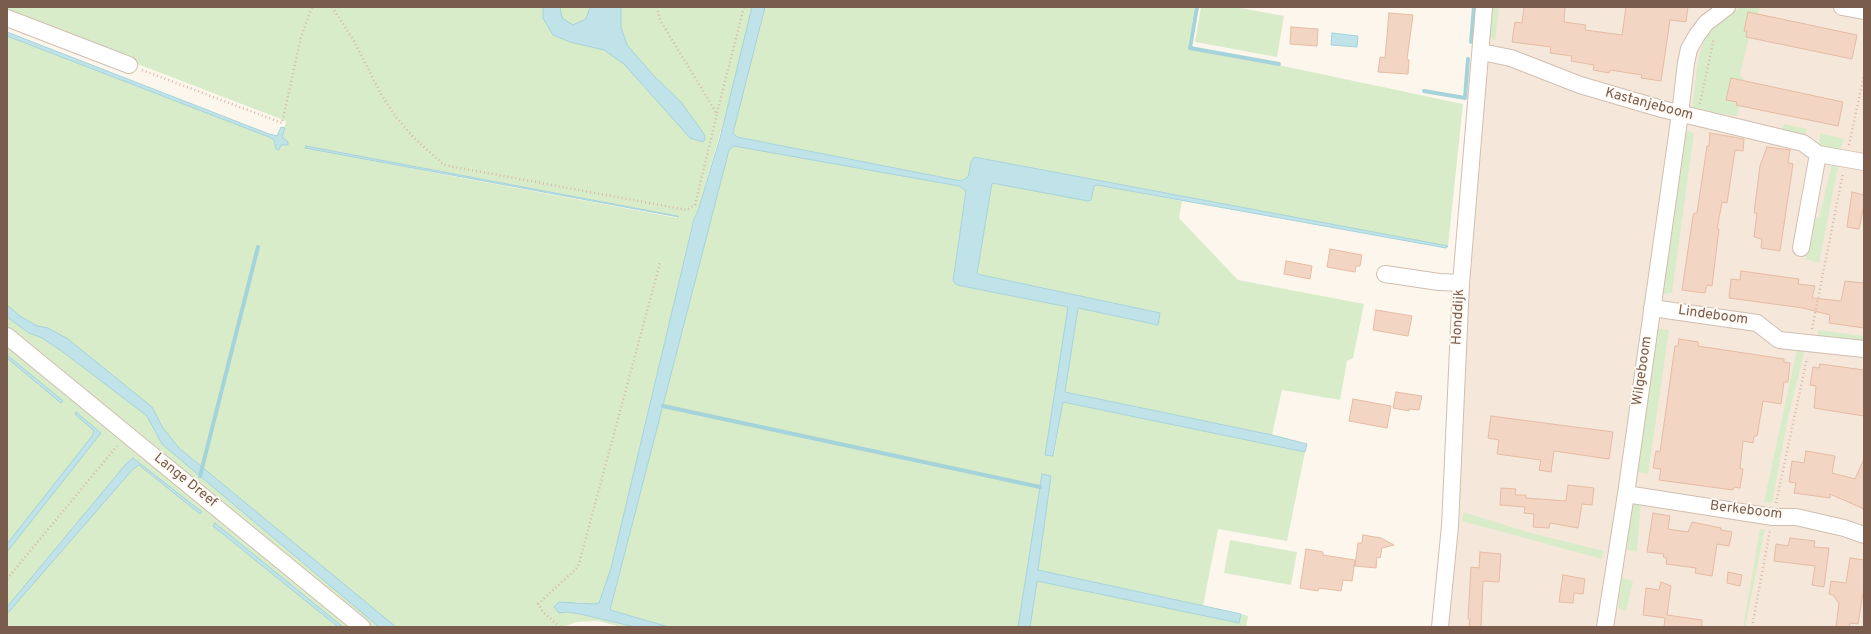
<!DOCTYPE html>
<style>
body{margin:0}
#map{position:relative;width:1871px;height:634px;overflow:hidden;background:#fdf6ec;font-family:Overpass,sans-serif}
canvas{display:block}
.frame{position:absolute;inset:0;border:8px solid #7a5c4d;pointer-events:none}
</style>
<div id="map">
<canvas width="1871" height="634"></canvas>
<div class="frame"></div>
</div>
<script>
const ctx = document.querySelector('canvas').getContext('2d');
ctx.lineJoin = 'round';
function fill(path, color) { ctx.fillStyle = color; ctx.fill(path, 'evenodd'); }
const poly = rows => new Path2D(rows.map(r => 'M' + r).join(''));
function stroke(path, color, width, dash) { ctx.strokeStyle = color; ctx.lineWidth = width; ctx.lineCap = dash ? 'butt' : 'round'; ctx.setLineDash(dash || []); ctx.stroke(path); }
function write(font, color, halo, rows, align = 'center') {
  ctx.font = font + ' Overpass,sans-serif'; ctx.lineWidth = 3.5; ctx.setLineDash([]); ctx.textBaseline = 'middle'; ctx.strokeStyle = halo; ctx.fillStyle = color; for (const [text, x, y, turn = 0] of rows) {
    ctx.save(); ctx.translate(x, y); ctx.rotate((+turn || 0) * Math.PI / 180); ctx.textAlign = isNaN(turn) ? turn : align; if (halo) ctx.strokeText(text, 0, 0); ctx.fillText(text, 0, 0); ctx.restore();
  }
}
fill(poly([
 [1478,7,1864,7,1864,627,1435,627]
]), '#f5e8da');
fill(poly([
 [7,7,756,7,698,211,694,219,611,568,600,603,594,604,577,602,559,613,568,612,580,614,635,627,622,627,598,621,577,622,562,627,372,627,7,328,7,35,269,137,274,140,276,149,279,150,281,145,288,143,282,137,286,121,7,14],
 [306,146,677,216,678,218,441,174],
 [764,7,1195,7,1188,46,1463,104,1448,246,975,157,971,162,968,177,961,181,737,137,733,133],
 [1201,7,1235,7,1284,16,1277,57,1195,42],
 [1491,7,1499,7,1495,41,1488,36],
 [1740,7,1760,7,1754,32,1749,36,1740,75,1745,80,1737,116,1692,109,1698,60,1705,38,1716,25],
 [1784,124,1807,129,1805,136,1781,131],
 [1685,130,1694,133,1672,293,1663,294],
 [1820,133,1844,139,1840,150,1819,146],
 [734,146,959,186,966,191,953,281,957,285,1069,307,1045,455,1054,456,1063,402,1305,452,1287,541,1218,529,1203,606,1038,570,1051,476,1042,474,1018,627,669,627,610,610,729,150],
 [1832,164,1838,167,1819,263,1806,259,1813,217,1819,218],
 [992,183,1091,200,1094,186,1097,185,1182,201,1179,218,1238,280,1364,304,1353,358,1347,361,1340,400,1282,390,1272,435,1065,392,1078,308,1157,325,1160,313,977,274],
 [1657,328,1669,330,1648,474,1637,472],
 [1818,330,1864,336,1864,343,1818,339],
 [7,331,356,627,7,627],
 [1797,349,1805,349,1788,417,1772,503,1764,502],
 [1630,503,1641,504,1637,552,1627,550],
 [1463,512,1531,533,1604,551,1602,559,1462,521],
 [1760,529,1765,529,1745,627,1743,627],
 [1230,540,1297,552,1291,585,1224,573],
 [1622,578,1633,581,1626,611,1618,608],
 [1036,580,1238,623,1241,614,1248,616,1246,627,1030,627]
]), '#d8ecc9');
const water = poly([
 [543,7,560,7,562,18,573,25,586,19,590,7,621,7,621,27,627,45,654,76,681,102,704,134,705,139,703,142,690,138,624,64,604,50,570,42,553,35,543,18,543,7],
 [752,7,765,7,733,133,737,137,961,181,968,177,971,162,974,157,1448,246,1446,248,1097,185,1094,186,1091,200,1088,201,992,183,977,274,1160,313,1158,325,1078,308,1065,392,1272,435,1307,444,1305,452,1063,402,1053,456,1045,455,1068,307,957,285,953,281,966,191,959,186,734,146,729,150,610,610,669,627,635,627,580,614,568,612,559,613,554,607,559,602,594,604,599,603,611,568,694,219,698,211,720,138,752,7],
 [7,32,269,134,277,136,281,127,285,128,282,137,288,142,288,145,281,145,279,150,276,149,274,140,269,137,7,36,7,32],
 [1332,33,1358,36,1357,47,1331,45,1332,33],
 [306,146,677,216,679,217,305,148,306,146],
 [7,305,20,316,37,326,48,328,68,339,152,407,163,428,179,448,396,627,379,627,162,444,147,416,63,352,42,338,29,333,7,317,7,305],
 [7,355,63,401,61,403,7,358,7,355],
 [76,412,101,433,7,552,7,544,92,436,94,431,75,414,76,412],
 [133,458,202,512,200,514,139,465,133,469,7,614,7,607,126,464,133,458],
 [1042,474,1051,476,1038,570,1241,614,1239,623,1037,581,1030,627,1018,627,1042,474],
 [215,523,343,627,338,627,213,526,215,523]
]);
fill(water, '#bfe3e8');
stroke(water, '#a5d3da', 1);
stroke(poly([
 [1197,7,1190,48,1279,64],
 [1471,42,1474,7],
 [1424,91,1465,98,1468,59],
 [663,406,1040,487],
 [200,476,258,247]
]), '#a5d3da', 4);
const building = poly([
 [1524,7,1565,7,1564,22,1586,25,1585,30,1622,35,1626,7,1688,7,1686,22,1670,20,1661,81,1641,78,1642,75,1610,70,1609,73,1593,70,1594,65,1571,61,1572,56,1550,53,1551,47,1512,42,1515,22,1522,23,1524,7],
 [1748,12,1857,35,1852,59,1746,37,1747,31,1744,31,1748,12],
 [1389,13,1413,15,1407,59,1409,60,1408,74,1378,72,1380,57,1385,58,1389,13],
 [1291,27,1318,29,1317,46,1290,44,1291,27],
 [1731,78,1843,102,1838,126,1736,105,1737,102,1726,100,1731,78],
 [1710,133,1744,139,1743,151,1735,150,1727,203,1722,202,1717,229,1719,229,1712,286,1707,285,1705,293,1682,290,1693,216,1694,213,1697,213,1707,146,1709,146,1710,133],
 [1767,147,1790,150,1788,163,1793,164,1780,251,1761,248,1762,239,1754,237,1757,213,1754,213,1760,166,1767,147],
 [1852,192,1864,195,1864,205,1859,229,1847,227,1852,192],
 [1330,249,1362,255,1360,266,1356,266,1355,272,1327,267,1330,249],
 [1286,261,1312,266,1310,279,1284,274,1286,261],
 [1741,271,1799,279,1798,284,1815,286,1812,298,1841,301,1845,281,1864,283,1864,328,1829,323,1830,315,1803,308,1729,298,1731,279,1740,280,1741,271],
 [1376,310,1412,316,1408,336,1373,330,1376,310],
 [1679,339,1698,342,1698,346,1784,359,1784,362,1790,363,1788,382,1784,382,1781,404,1763,401,1757,436,1754,436,1753,443,1743,441,1740,468,1743,469,1740,488,1734,487,1733,490,1659,480,1661,469,1653,468,1656,451,1660,452,1675,346,1678,346,1679,339],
 [1820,364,1864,370,1864,416,1814,408,1816,386,1810,385,1813,367,1819,368,1820,364],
 [1396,392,1422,396,1419,410,1409,409,1409,411,1393,408,1396,392],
 [1353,399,1391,406,1387,428,1349,421,1353,399],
 [1491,416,1613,432,1609,459,1554,451,1551,472,1539,470,1541,460,1497,454,1499,440,1488,438,1491,416],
 [1806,451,1835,456,1832,473,1855,479,1864,459,1864,509,1830,494,1830,498,1794,493,1796,483,1789,482,1792,461,1804,463,1806,451],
 [1568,485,1594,488,1592,505,1582,504,1578,528,1550,523,1549,528,1533,527,1534,514,1524,513,1525,507,1500,505,1501,488,1516,489,1515,495,1526,495,1526,498,1566,501,1568,485],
 [1653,513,1670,516,1668,529,1688,532,1692,522,1721,528,1721,530,1732,532,1729,546,1717,544,1712,576,1695,573,1696,568,1666,564,1667,558,1663,557,1664,554,1647,552,1653,513],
 [1363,535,1381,538,1394,545,1382,548,1380,558,1377,557,1376,568,1355,566,1358,543,1362,543,1363,535],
 [1790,538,1815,541,1814,547,1829,548,1824,587,1812,585,1815,566,1774,561,1776,544,1788,546,1790,538],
 [1306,549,1323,552,1323,555,1355,560,1352,581,1343,580,1341,591,1319,588,1318,591,1300,588,1306,549],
 [1480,552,1501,554,1499,582,1483,581,1481,627,1469,627,1470,619,1468,619,1471,567,1479,568,1480,552],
 [1850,558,1864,560,1864,587,1858,624,1850,623,1849,627,1836,627,1839,603,1833,595,1829,594,1831,581,1846,583,1850,558],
 [1728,572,1742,575,1740,586,1727,583,1728,572],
 [1563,575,1585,579,1583,594,1574,593,1573,603,1559,602,1563,575],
 [1661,582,1671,586,1667,615,1702,620,1702,627,1664,627,1665,618,1643,615,1646,588,1659,590,1661,582]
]);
fill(building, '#f3d5c3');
stroke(building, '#e6bba3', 1);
const minor = poly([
 [1842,7,1864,11],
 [7,18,129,65],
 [1481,52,1511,58,1580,85,1662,109,1803,143,1818,154,1864,162],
 [1801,248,1818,154],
 [1385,274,1439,282,1461,283],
 [1652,308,1757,323,1779,340,1864,349],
 [7,336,362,627],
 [1626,494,1773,517,1796,517,1844,528,1864,535],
 [1440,627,1450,526,1461,283,1484,7],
 [1605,627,1626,494,1680,114,1686,63,1689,49,1697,35,1706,23,1727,7]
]);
stroke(minor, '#d1beb0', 18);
stroke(poly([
 [332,7,354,41,382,96,397,118,414,138,444,165,687,210,695,205,717,114,660,20,657,7],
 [142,70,282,123,301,37,312,7],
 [1700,104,1714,38],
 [717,113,744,7],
 [1849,145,1864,75],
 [1812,329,1843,173],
 [1776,503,1807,358],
 [7,579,117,446],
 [560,627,544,613,538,604,578,567,660,263],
 [1752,627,1770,530]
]), '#d9b8a5', 2.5, [1, 3]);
stroke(minor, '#fff', 16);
write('14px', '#7a5c4d', '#fffaf3', [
 ["Kastanjeboom",1649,105,15],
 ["Lindeboom",1713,316,8],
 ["Honddijk",1459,317,-87],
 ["Wilgeboom",1643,371,-82],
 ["Lange Dreef",185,481,39],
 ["Berkeboom",1746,511,7]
]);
</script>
